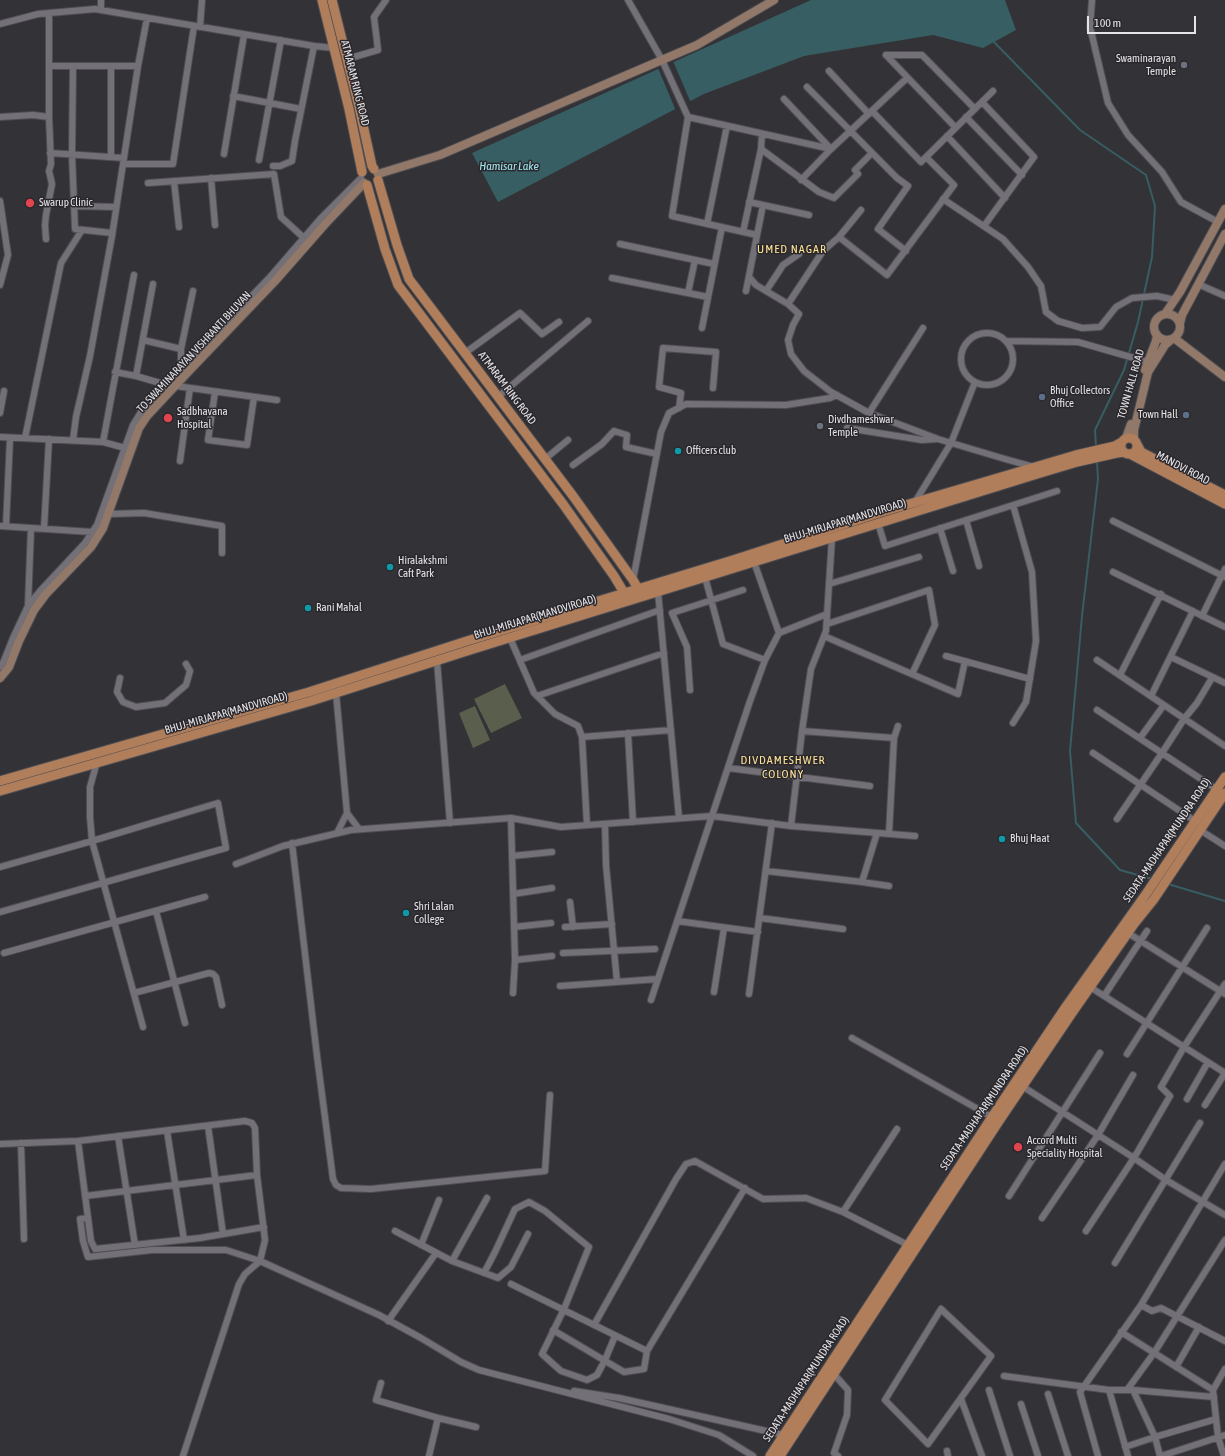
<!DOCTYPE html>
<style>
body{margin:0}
#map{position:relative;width:1225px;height:1456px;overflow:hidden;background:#333237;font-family:"Asap Condensed",sans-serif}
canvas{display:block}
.scale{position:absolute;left:1087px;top:16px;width:109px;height:18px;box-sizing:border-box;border:2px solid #e4e3e6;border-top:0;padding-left:5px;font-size:12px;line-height:14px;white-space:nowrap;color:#e4e3e6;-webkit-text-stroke:3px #2a282d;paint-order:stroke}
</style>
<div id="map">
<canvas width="1225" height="1456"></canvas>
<div class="scale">100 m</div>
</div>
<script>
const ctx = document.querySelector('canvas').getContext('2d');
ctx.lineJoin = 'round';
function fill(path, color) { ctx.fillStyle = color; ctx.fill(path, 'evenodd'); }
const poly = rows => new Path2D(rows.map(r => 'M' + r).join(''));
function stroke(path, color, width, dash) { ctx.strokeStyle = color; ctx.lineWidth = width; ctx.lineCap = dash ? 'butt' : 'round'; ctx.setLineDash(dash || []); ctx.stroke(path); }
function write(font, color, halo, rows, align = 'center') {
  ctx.font = font + ' "Asap Condensed",sans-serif'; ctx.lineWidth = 3; ctx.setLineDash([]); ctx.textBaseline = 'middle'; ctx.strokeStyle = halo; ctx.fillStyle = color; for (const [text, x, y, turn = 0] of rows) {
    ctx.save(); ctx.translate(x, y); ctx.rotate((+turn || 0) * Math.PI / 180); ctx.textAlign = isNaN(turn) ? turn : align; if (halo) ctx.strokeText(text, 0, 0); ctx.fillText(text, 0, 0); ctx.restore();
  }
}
fill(poly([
 [505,684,522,718,491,733,474,699],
 [475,706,490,740,473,748,459,713]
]), '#595e4d');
fill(poly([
 [811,0,1005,0,1016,30,983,48,933,35,804,56,704,94,498,202,472,153]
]), '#375e62');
fill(poly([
 [673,61,691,103,676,111,658,68]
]), '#333237');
stroke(poly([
 [993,41,1080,130,1146,175,1155,206,1152,257,1138,322,1124,370,1095,430,1096,447],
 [1097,461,1098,479,1082,616,1070,751,1076,823,1120,870,1152,879],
 [1168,884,1225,901]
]), '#375e62', 2);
const street = poly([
 [628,0,662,60,688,117,672,216,757,235],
 [1092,0,1090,27,1108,103,1128,135,1162,172,1181,202,1218,222],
 [101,10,101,0],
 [0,24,38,14,95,9,314,46,334,48],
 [200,27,202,0],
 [886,55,922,55,975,109],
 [886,55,955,127],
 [347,59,378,50,374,17,386,0],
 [49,66,138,66],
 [73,66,72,155,75,229,112,233],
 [111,66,111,157],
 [829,71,869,114],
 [807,87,897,178,908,186,878,229,906,251],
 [233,96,301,109],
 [784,99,831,149],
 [982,102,1034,157,984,226],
 [872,111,921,162,993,91],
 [0,117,33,115,49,117],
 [688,117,831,149],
 [966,117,1022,175],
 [947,136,1005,198],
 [761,149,819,192,834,198,858,174,855,170,872,153],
 [50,153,124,158],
 [224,154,244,35],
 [259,160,281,40],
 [123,164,173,164,194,26],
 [273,166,280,166,292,161,295,141,314,46],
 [211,178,215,225],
 [801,180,831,149,907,78],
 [174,181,179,227],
 [148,183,274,174,281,217,304,238],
 [943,199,1003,239,1028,267,1041,286,1046,312,1058,321,1082,328,1100,327,1116,307,1132,298,1157,296,1175,300],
 [0,201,8,255,0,285],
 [749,202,809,215],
 [74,206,116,207],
 [707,224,727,126],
 [743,232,761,149,762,134],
 [839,237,887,275,954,185,926,157],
 [46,239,45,225,46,215,52,184,49,171,51,164,49,117,49,13],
 [620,244,714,264],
 [749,277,756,285,788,304,799,314,793,325,788,340,791,354,804,371,831,392,869,413,938,439,1005,459,1034,467],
 [612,278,708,297],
 [1198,284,1225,296],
 [746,291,763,205],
 [766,291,783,265,799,254],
 [688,293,695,260],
 [788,304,823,251,839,237,861,210],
 [702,328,722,227],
 '961 359a26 26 0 1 1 52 0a26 26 0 1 1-52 0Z',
 [143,340,181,349],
 [1006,341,1078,342,1148,362],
 [465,353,520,313,542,334,559,322],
 [183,367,181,360,181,349,193,291],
 [115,372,136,376,167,385],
 [136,376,153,284],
 [176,386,277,400],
 [215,392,208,440,247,445,254,397],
 [499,396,588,321],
 [679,408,681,393,659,387,663,348,716,352,713,388],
 [0,413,4,391],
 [869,413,923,328],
 [847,428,922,440,937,439],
 [0,437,103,442,125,448],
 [25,438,61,263,82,230],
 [73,440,76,417,90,356,112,236,138,66,147,18],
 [103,442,134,275],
 [545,459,568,440],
 [180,461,190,388],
 [573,465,602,444,614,431,627,435,626,447,657,454],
 [915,502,951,443,975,382],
 [1013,505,1032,572,1036,641,1026,702,1013,723],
 [108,514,144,513,222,526,222,553],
 [966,520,979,566],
 [1113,521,1225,577],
 [878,523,885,546,1057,491],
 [0,526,92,532],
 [6,526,10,438],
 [940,528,953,571],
 [44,529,49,439],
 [1113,572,1225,627],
 [705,577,723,644,765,660],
 [633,580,661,432,669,413,686,404,786,405,830,398,837,395],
 [829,584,919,557],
 [658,592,679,818],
 [28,606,31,528],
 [1202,616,1225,569],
 [827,624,929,590,935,625,912,674],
 [779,633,827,614],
 [824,636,958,694,965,661],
 [510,638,534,693,555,714,578,726,582,737,587,825],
 [946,656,1030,679],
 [1171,657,1225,683],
 [520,660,660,610],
 [1097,660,1225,746],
 [437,661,450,823],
 [0,667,3,663,13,638,28,606,41,590,85,543,97,525,133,425,141,412,183,367,270,277,321,218,361,178],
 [1120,675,1161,594],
 [120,678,117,692,123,702,136,707,165,703,186,685,190,671,186,664],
 [690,690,687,647,672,613,743,590],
 [336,693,347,813,337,833],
 [537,696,664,653],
 [1151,696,1193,611],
 [1097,710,1213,787],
 [802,731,894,738],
 [628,733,633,822],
 [582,737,671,730],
 [1140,738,1164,705],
 [1093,753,1198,823],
 [97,762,90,787,90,817,92,841,143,1027],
 [728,768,870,786],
 [347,813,359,829],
 [511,818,515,960,513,993],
 [1117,819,1162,753,1184,719,1197,703,1212,678],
 [605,824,606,865,617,982],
 [791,826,802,731,811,669,826,631,832,538],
 [1200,830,1225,846],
 [889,834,894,738,898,726],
 [292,843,317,1056,333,1179,336,1185,341,1188,371,1189,545,1171,550,1095],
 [512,856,552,852],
 [236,864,283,846,351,830,511,818,561,827,712,816,791,826,915,836],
 [0,867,92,841,218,803,226,848,0,912],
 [766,871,862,882,889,886],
 [862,882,877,833],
 [513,894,552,888],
 [570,902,573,927],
 [156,911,185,1023],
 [760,918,843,929],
 [677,921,758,932],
 [514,927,551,923],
 [565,927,612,924],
 [1128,933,1225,994],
 [4,953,205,897],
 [563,953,655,949],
 [515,960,552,956],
 [560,986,658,979],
 [1090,987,1225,1073],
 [714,992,724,928],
 [134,993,209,973,213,974,216,977,222,1005],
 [749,994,772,823],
 [1104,996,1147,931],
 [651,1000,750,701,765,660,779,633,754,562],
 [852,1038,992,1117],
 [1127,1054,1207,928],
 [1022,1086,1134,1158,1166,1180,1225,1215],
 [1187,1099,1208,1062],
 [1205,1105,1225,1073],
 [208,1126,223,1234],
 [167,1131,184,1240],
 [118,1136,135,1245],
 [78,1141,91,1241,95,1249,200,1238,264,1227],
 [21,1143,24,1239],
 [0,1144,78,1141,245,1121,252,1123,255,1128,257,1175,265,1240,260,1261,245,1274,239,1284,183,1456],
 [85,1196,257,1175],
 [1009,1196,1100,1053],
 [843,1212,897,1129],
 [88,1218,80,1219,83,1241,88,1257,152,1250,226,1250,260,1261,379,1315,421,1338,461,1362,479,1370,669,1419,719,1435,753,1456],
 [1042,1218,1098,1135,1133,1075],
 [395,1231,452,1261,498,1278,511,1267,528,1234],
 [1086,1231,1134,1158,1170,1096,1161,1087,1184,1047,1225,984],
 [421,1245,439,1200],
 [452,1261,487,1198],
 [1115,1263,1200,1123],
 [484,1273,495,1252,515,1209,529,1202,545,1211,589,1247,564,1309,542,1354,561,1371,587,1380,597,1375,605,1360,615,1336],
 [511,1284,647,1351,644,1369,624,1372,553,1330],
 [1141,1305,1152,1311,1161,1308,1225,1341],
 [941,1309,991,1356,928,1444,885,1400,941,1309],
 [388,1321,436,1253],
 [594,1325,676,1179,686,1164,695,1161,763,1199,806,1198,843,1212,908,1245],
 [1121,1332,1213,1390],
 [647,1351,745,1188],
 [1176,1367,1199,1327],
 [833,1373,848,1390,847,1415,834,1453,838,1456],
 [1004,1376,1109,1390,1133,1390,1214,1397],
 [381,1383,376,1400,438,1418,429,1456],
 [989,1390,1010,1456],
 [1109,1390,1128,1456],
 [1127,1390,1154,1353,1225,1240],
 [1133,1390,1155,1437,1160,1456],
 [574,1391,619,1398,784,1435],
 [1048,1394,1068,1456],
 [961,1399,982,1456],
 [1021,1404,1038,1456],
 [438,1418,476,1427],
 [1125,1447,1155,1437,1216,1419],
 [947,1451,948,1456],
 [1098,1456,1080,1392,1141,1305,1225,1164],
 [1161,1456,1225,1435],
 [1224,1456,1218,1437,1213,1390,1225,1369]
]);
const secondary = poly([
 [378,174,440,155,697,45,774,0],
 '1154 327a13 13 0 1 1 26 0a13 13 0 1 1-26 0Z',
 [1165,314,1180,292,1225,209],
 [1180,323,1182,315,1225,234],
 [1174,338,1225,377],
 [1145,370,1156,341,1157,335],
 [1126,438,1131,424],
 [1134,439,1134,430,1148,372,1165,345,1171,340],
 [0,678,9,667,19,641,34,610,46,594,91,547,103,528,139,428,147,416,188,372,275,281,326,223,364,183]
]);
const primary = poly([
 [322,0,349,109,362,172],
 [332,0,359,107,372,166,374,169],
 [378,180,397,245,409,279,573,496,633,580,641,594],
 [367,185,385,249,398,285,563,504,614,576,626,596],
 '1121 446a8 8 0 1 1 16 0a8 8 0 1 1-16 0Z',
 [1138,446,1141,452,1225,495],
 [1130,454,1225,504],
 [0,781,309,692,467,641,733,560,882,512,1076,455,1115,446,1122,442],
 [0,791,311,701,470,650,1037,474,1077,462,1117,453,1124,452],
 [770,1456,992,1117,1065,1008,1146,894,1225,777],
 [780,1456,999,1121,1072,1013,1134,924,1154,899,1225,793]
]);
stroke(street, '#4f4e53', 8);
stroke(secondary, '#4f4e53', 10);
stroke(primary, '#4f4e53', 11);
stroke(street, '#737177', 6);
stroke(secondary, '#927869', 8);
stroke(primary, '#b17e5b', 9);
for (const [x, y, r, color] of [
 [1184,65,4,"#6b7280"],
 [30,203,5,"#e0444e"],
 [1042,397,4,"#5c6f8a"],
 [1186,415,4,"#5c6f8a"],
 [168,418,5,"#e0444e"],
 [820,426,4,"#6b7280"],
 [678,451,4,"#0f9aa8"],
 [390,567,4,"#0f9aa8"],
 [308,608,4,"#0f9aa8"],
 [1002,839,4,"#0f9aa8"],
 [406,913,4,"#0f9aa8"],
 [1018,1147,5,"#e0444e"]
]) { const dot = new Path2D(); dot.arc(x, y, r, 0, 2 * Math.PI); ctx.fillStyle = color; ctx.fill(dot); stroke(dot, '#2a282d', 1.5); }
write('11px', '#e4e3e6', '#2a282d', [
 ["Swaminarayan",1176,59,"right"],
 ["Temple",1176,72,"right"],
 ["Swarup Clinic",39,203],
 ["Bhuj Collectors",1050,391],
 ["Office",1050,404],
 ["Sadbhavana",177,412],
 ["Hospital",177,425],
 ["Town Hall",1178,415,"right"],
 ["Divdhameshwar",828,420],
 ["Temple",828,433],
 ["Officers club",686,451],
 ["Hiralakshmi",398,561],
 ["Caft Park",398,574],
 ["Rani Mahal",316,608],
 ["Bhuj Haat",1010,839],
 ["Shri Lalan",414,907],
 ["College",414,920],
 ["Accord Multi",1027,1141],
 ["Speciality Hospital",1027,1154]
], 'left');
write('11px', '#e4e3e6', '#2a282d', [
 ["ATMARAM RING ROAD",355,83,76],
 ["TO SWAMINARAYAN VISHRANTI BHUVAN",194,352,-47],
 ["TOWN HALL ROAD",1131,384,-74],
 ["ATMARAM RING ROAD",507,388,53],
 ["MANDVI ROAD",1183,468,28],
 ["BHUJ-MIRJAPAR(MANDVIROAD)",845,521,-17],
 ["BHUJ-MIRJAPAR(MANDVIROAD)",535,617,-17],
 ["BHUJ-MIRJAPAR(MANDVIROAD)",226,713,-16],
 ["SEDATA-MADHAPAR(MUNDRA ROAD)",1167,840,-56],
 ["SEDATA-MADHAPAR(MUNDRA ROAD)",984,1108,-56],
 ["SEDATA-MADHAPAR(MUNDRA ROAD)",806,1379,-57]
]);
write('italic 12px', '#9de7ef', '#2a282d', [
 ["Hamisar Lake",509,166]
]);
ctx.letterSpacing = '1px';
write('12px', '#fce295', '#2a282d', [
 ["UMED NAGAR",792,249],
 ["DIVDAMESHWER",783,760],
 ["COLONY",783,774]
]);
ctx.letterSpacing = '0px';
</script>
